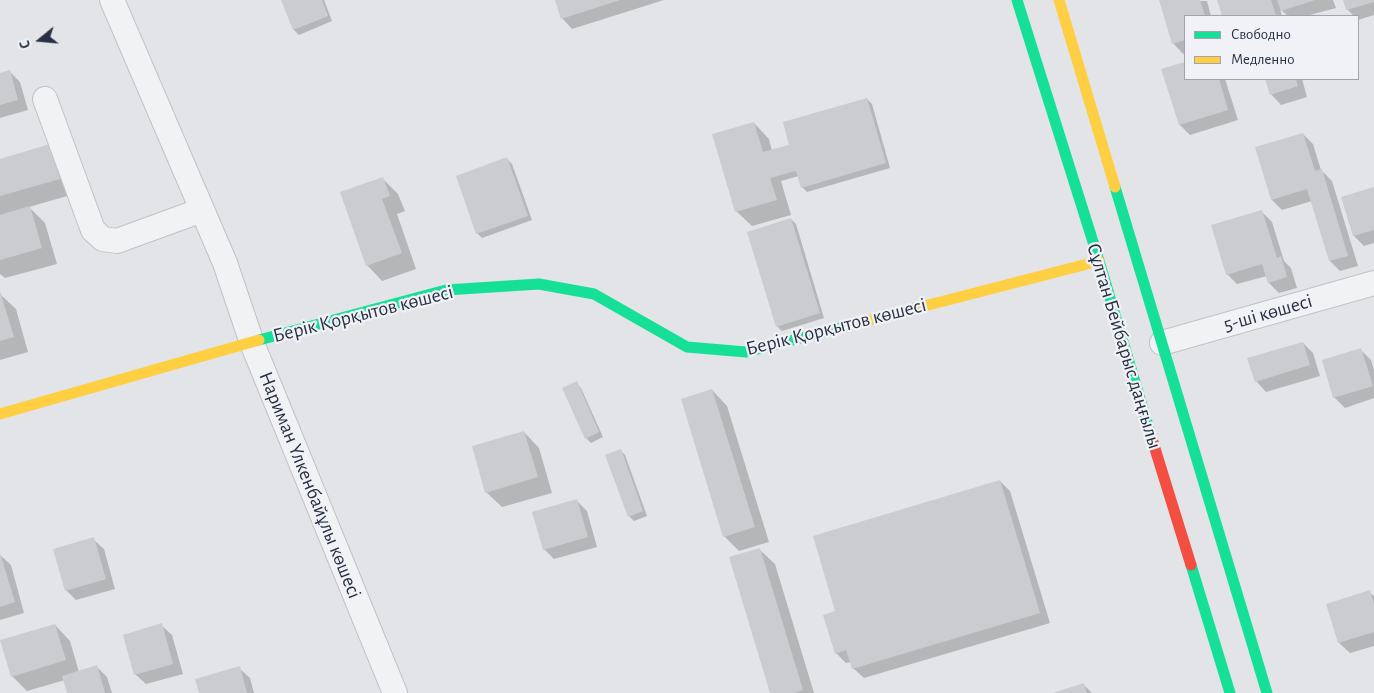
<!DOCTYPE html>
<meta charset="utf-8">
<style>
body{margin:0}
#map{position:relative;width:1374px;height:693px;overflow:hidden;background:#e2e4e7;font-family:"Alegreya Sans",sans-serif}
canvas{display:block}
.legend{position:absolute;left:1184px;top:15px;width:175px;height:65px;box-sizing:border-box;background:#f0f2f7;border:1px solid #a0a4ae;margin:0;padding:6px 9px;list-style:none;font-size:15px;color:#293041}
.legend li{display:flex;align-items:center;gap:10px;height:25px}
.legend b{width:25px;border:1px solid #a0a4ae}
.north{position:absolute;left:15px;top:15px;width:50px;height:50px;-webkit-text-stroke:4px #f0f2f7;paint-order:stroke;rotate:253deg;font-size:14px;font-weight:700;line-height:20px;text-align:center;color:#293041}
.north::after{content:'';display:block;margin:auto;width:18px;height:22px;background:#293041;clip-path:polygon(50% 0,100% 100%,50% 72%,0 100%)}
</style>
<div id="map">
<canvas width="1374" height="693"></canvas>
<ul class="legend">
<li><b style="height:6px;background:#16e098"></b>Свободно</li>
<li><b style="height:6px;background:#ffcf43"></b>Медленно</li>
</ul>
<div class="north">С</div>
</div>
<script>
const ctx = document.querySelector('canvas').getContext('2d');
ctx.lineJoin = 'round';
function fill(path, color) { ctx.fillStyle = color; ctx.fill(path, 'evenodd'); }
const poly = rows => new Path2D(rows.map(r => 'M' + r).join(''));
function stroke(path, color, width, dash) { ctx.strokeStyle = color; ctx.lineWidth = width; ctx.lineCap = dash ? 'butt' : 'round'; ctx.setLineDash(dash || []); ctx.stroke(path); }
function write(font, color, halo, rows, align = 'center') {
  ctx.font = font + ' "Alegreya Sans",sans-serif'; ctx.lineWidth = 4.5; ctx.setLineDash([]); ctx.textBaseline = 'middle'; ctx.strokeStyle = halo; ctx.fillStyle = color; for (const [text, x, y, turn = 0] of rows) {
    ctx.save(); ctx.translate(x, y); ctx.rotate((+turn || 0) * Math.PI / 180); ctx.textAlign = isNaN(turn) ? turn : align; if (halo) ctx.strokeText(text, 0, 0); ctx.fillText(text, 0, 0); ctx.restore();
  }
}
fill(poly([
 [282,0,324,0,332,21,299,35,294,30],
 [557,0,664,0,572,29,562,18],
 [1165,0,1207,1,1211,16,1185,16,1185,53,1183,54,1173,43],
 [1218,0,1333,0,1336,8,1306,16,1288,16,1280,9,1282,16,1223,16],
 [1345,0,1374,0,1374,15,1358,20,1358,16,1354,16,1347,9],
 [1185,63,1185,79,1225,79,1238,120,1190,135,1180,125,1163,70],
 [9,71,20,82,28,110,0,118,0,74],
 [1266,79,1302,79,1307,97,1281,105,1271,94],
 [867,99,872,104,890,168,807,192,802,187,799,176,781,181,791,215,752,226,736,211,754,123,769,139,772,151,791,145],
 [1303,134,1313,144,1321,170,1332,181,1358,266,1340,271,1330,261,1312,201,1282,210,1272,200],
 [49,146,74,194,29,207,45,223,57,264,5,278,0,274,0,160],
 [507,159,512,164,532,220,482,238,477,233],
 [383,179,398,194,405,211,397,214,416,269,382,281,367,265],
 [1374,188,1374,243,1364,246,1354,236,1343,197],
 [1262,212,1272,222,1284,261,1291,268,1297,288,1279,293,1269,283,1267,276,1237,284,1227,274],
 [791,219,796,224,824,318,782,331,777,326],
 [0,294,16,309,28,352,0,360],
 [1303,343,1313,353,1320,376,1266,392,1256,381],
 [1360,349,1371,360,1374,370,1374,398,1345,408,1334,397],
 [576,383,581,388,603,437,591,443,586,438],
 [712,390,727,406,769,542,739,551,724,536],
 [524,432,539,448,552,493,502,507,486,492],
 [620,450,625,455,647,516,634,521,629,516],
 [1000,481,1010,491,1050,623,864,678,853,668,851,662,846,663,836,653,837,612],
 [577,501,587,511,597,547,554,559,544,549],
 [93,539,104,549,115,589,76,600,66,590],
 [759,549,775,564,814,693,771,693],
 [0,555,11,565,24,613,0,620],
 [1369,592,1374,596,1374,646,1350,653,1339,643,1327,605],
 [55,625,70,641,79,672,97,667,107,677,112,693,68,693,65,680,27,691,12,676],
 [161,625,172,635,183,674,146,684,135,674],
 [239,668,250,678,254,693,200,693],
 [1083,684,1092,693,1056,693]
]), '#0003');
fill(poly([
 [281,0,322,0,328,16,293,30],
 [555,0,620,0,561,19],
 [1159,0,1200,0,1205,16,1185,16,1185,40,1172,44],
 [1217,0,1271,0,1276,16,1222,16],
 [1277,0,1315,0,1281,11],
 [1343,0,1374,0,1374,2,1346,10],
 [1185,62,1185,79,1219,79,1228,110,1179,125,1161,69],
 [10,70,18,100,0,105,0,73],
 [1265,79,1296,79,1298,86,1270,95],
 [867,98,886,163,801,188,796,171,770,178,777,200,735,212,712,134,754,122,763,152,789,145,783,122],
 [1303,133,1315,171,1322,169,1348,256,1329,261,1307,189,1271,200,1255,147],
 [50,144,60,179,0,196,0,159],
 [507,157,528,216,476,234,456,176],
 [383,177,390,196,382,199,402,253,366,266,340,192],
 [1374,187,1374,230,1353,236,1341,197],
 [30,206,42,248,0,260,0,215],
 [1262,210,1277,258,1281,256,1287,277,1268,283,1262,264,1226,275,1211,225],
 [791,218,820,313,776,327,747,232],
 [0,291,14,337,0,341],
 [1303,342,1310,365,1255,382,1247,358],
 [1361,348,1373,386,1333,398,1322,360],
 [577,381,599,432,585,439,562,388],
 [712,389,755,527,723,537,681,399],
 [524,431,538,477,485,493,472,446],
 [621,449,643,511,628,517,605,455],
 [1000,480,1040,613,852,669,846,650,835,654,823,615,835,611,813,536],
 [577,499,588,537,543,550,532,512],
 [94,537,106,579,65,591,53,549],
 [760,548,803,690,794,693,770,693,729,557],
 [0,553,15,602,0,607],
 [1370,590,1374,604,1374,632,1338,643,1326,604],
 [162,623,173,664,134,675,123,635],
 [55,624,66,660,11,677,0,640],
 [97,665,105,693,67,693,62,676],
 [240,666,247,693,199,693,195,679],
 [1084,683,1087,693,1053,693]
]), '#cacccf');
const street = poly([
 [112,0,225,263,252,343,395,693],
 [45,99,93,230,103,239,117,241,202,210],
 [1162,343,1374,283]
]);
stroke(street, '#c0c2c5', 26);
stroke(street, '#f1f2f4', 24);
stroke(poly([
 [1017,0,1099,261,1152,439],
 [1115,187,1267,693],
 [259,340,446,290,539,284,594,294,687,347,746,352,851,325],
 [1191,565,1230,693]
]), '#16e098', 11);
stroke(poly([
 [1059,0,1115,187],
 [851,325,1099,261],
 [0,414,259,340]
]), '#ffcf43', 11);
stroke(poly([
 [1152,439,1191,565]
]), '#f24e42', 11);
write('20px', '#293041', '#f0f2f7', [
 ["5-ші көшесі",1268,313,-16],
 ["Берік Қорқытов көшесі",363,314,-14],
 ["Берік Қорқытов көшесі",836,327,-14],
 ["Сұлтан Бейбарыс даңғылы",1124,346,73],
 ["Нариман Үлкенбайұлы көшесі",310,485,68]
]);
</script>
